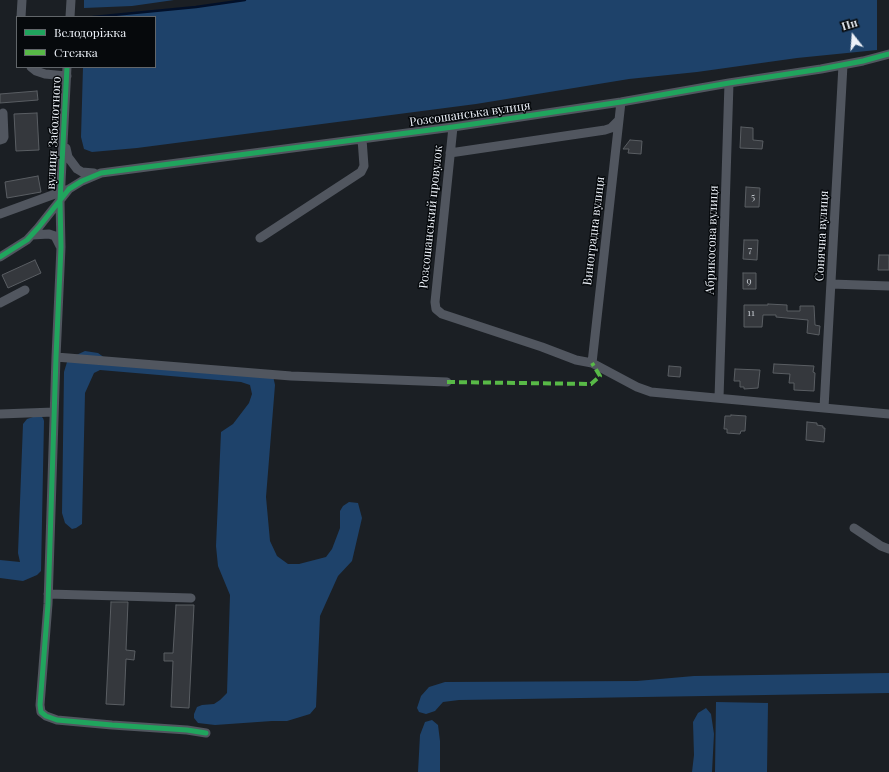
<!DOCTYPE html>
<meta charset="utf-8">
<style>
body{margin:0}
#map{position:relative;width:889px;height:772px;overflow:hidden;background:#1b1f24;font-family:"Playfair Display",serif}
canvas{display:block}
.legend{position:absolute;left:16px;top:16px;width:140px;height:52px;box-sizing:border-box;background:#06090c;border:1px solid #62666a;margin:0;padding:5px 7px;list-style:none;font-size:12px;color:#ecf1f8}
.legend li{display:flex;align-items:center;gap:8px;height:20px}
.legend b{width:20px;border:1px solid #62666a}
.north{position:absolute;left:833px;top:16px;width:40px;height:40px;-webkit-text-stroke:3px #06090c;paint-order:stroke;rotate:343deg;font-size:11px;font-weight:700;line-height:16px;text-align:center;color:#ecf1f8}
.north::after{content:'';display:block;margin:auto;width:14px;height:18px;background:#ecf1f8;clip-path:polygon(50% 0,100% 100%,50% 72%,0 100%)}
</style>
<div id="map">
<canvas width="889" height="772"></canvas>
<ul class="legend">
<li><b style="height:5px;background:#20a55d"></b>Велодоріжка</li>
<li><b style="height:5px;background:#58b947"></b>Стежка</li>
</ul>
<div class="north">Пн</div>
</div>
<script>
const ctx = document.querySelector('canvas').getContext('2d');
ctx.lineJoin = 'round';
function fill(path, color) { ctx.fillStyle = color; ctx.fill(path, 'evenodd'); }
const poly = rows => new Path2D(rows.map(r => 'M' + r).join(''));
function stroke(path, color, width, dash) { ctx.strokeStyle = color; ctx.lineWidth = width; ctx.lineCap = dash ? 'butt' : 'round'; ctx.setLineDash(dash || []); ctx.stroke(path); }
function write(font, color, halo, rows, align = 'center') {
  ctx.font = font + ' "Playfair Display",serif'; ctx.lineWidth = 3; ctx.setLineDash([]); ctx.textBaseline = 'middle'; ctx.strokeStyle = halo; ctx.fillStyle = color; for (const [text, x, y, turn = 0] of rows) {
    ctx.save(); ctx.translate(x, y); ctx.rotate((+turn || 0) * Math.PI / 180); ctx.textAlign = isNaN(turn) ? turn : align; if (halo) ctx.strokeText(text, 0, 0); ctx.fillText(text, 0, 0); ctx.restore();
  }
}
fill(poly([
 [84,0,174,0,132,6,84,8],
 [245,0,877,0,877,50,797,58,697,72,629,79,476,104,137,148,92,152,84,149,81,137,83,67,155,67,155,17,93,17,196,7],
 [85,351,98,353,105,358,273,376,275,385,266,497,270,541,277,556,288,564,299,564,326,557,332,549,340,528,340,511,343,506,349,502,358,503,362,518,352,561,338,576,320,616,316,707,310,714,287,721,272,721,215,725,198,723,194,718,194,714,197,707,202,705,214,704,220,700,227,693,230,595,218,566,216,546,221,432,233,424,249,403,252,394,250,385,241,382,100,370,94,373,85,393,82,524,76,528,72,529,65,523,62,513,64,372,67,362,72,357],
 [39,415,43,418,44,421,41,571,37,575,23,581,0,578,0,560,20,562,18,553,23,424,27,419],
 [889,673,889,693,459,700,443,702,435,711,426,714,419,712,417,708,421,696,429,687,445,682,637,681,694,676],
 [716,702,768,703,767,772,715,772],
 [706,708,711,714,714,734,712,772,692,772,694,755,693,722,698,713],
 [432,720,438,725,440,741,440,772,418,772,420,735,425,722]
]), '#1e426a');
stroke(poly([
 [93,17,196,7,245,0]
]), '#021029', 2.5);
const building = poly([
 [37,91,38,100,0,103,0,94,37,91],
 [37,113,39,150,16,151,14,114,37,113],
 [741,127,753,128,753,140,763,141,762,149,740,148,741,127],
 [630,140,642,141,641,154,628,153,629,149,623,149,630,140],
 [38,176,41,192,7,198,5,182,38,176],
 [746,187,760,188,759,207,745,207,746,187],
 [744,240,758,240,757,260,743,259,744,240],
 [879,255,889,255,889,270,878,270,879,255],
 [35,260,41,273,8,288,2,275,35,260],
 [743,273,756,273,756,289,743,289,743,273],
 [768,304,787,305,787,311,800,311,800,306,814,306,815,325,820,326,819,335,807,333,808,320,776,317,776,315,763,315,762,327,744,327,744,305,768,305,768,304],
 [774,364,814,366,813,372,815,373,814,391,794,390,794,383,789,383,790,374,773,373,774,364],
 [669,366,681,367,680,377,668,376,669,366],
 [735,369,760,370,758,388,744,389,744,387,740,387,740,381,734,381,735,369],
 [731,415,746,416,745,431,741,431,740,434,727,433,727,429,724,429,725,416,731,416,731,415],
 [807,422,817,423,817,425,823,426,823,428,825,428,824,442,806,440,807,422],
 [111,602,128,602,126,650,135,651,134,660,126,659,124,705,106,704,111,602],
 [176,605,194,605,189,708,171,707,173,661,164,661,164,653,173,653,176,605]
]);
fill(building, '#35383d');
stroke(building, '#5a5e63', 1);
stroke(poly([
 [21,17,22,0],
 [70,17,71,0],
 [31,67,36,71,45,74,67,76],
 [67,67,60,201,61,247,56,357,48,604,40,705,41,712,46,716,57,720,112,725,187,730,206,733],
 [453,127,435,302,436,309,442,314,542,347,576,360,592,363,637,387,651,392,889,414],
 [0,140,3,139,4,137,3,113],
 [66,148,68,157,77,169,82,172,94,173],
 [450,153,605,130,611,128,619,120],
 [0,214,66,190],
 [32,235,49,234,55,236,60,246],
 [260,238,361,172,364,166,362,139],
 [0,257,27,240,38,228,69,189,82,181,101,173,453,127,621,102,729,83,821,69,863,61,889,54],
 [831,284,889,286],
 [0,303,25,290],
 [56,357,291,376,447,382],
 [592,363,621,102],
 [719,398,729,83],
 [824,408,843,65],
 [0,414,54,412],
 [854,528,881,546,889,549],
 [48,594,191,598]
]), '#51565f', 9);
stroke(poly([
 [447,382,591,384,600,376,592,363]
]), '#58b947', 4, [8, 4]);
stroke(poly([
 [67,67,60,201,61,247,56,357,48,604,40,705,41,712,46,716,57,720,112,725,187,730,206,733],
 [0,257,27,240,38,228,69,189,82,181,101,173,453,127,621,102,729,83,821,69,863,61,889,54]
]), '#20a55d', 5);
write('10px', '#bec3c9', null, [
 ["5",753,197],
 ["7",750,250],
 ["9",749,281],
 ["11",751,313]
]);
write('12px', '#ecf1f8', '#06090c', [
 ["Розсошанська вулиця",470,114,-8],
 ["вулиця Заболотного",54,133,-87],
 ["Розсошанський провулок",431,217,-84],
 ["Виноградна вулиця",594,231,-83],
 ["Сонячна вулиця",822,236,-87],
 ["Абрикосова вулиця",712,240,-88]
]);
</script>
